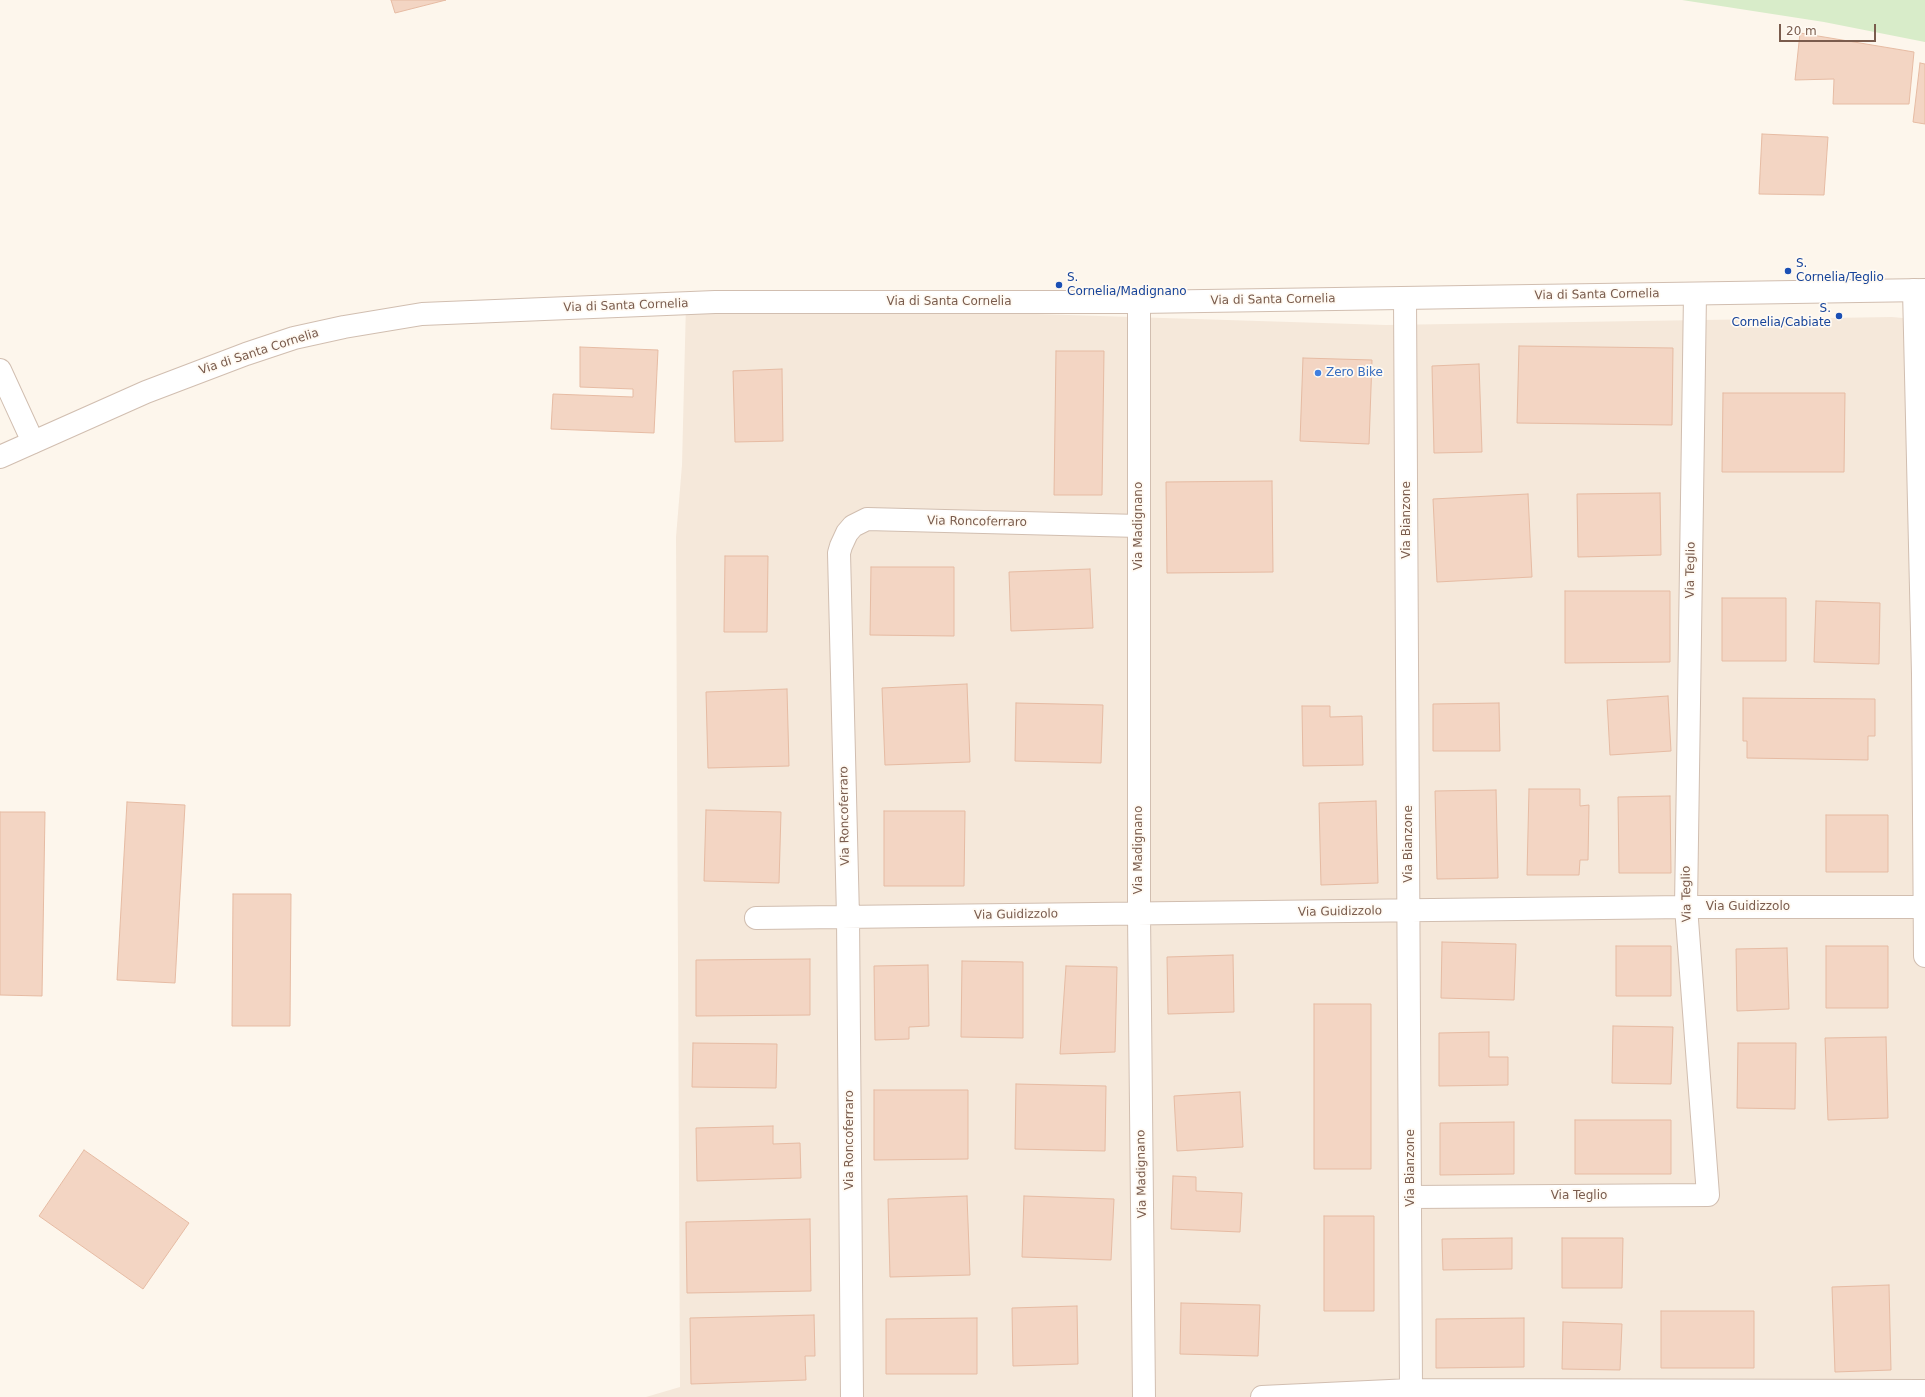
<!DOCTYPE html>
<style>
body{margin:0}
#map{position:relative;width:1925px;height:1397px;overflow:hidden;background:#fdf6ec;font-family:"DejaVu Sans",sans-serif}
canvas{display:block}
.scale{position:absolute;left:1779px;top:24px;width:97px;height:18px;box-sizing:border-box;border:2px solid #7a5c4d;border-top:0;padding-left:5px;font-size:12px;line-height:14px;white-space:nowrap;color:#7a5c4d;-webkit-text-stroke:3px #fffaf3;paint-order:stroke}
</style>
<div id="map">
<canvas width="1925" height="1397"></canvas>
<div class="scale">20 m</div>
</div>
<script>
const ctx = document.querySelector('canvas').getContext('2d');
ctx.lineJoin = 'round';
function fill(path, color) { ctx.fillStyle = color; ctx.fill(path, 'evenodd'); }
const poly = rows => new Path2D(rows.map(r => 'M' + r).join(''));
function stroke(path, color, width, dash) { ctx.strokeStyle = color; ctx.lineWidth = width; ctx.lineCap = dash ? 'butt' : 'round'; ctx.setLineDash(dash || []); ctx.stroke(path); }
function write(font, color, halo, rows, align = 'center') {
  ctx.font = font + ' "DejaVu Sans",sans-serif'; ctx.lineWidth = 3.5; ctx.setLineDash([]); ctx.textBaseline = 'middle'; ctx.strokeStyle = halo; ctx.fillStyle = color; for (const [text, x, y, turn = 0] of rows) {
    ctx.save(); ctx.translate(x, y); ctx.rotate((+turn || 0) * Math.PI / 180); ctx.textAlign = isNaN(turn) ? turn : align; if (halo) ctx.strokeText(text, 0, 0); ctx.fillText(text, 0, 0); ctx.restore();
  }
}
fill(poly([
 [686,303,1386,325,1892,317,1925,320,1925,1397,646,1397,680,1387,676,537,682,465]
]), '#f5e8da');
fill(poly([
 [1682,0,1925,0,1925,42,1824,22]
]), '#d8ecc9');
const building = poly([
 [391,0,446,0,395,13,391,0],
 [1800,33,1914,52,1909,104,1833,104,1834,79,1795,80,1800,33],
 [1920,63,1925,64,1925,124,1913,122,1920,63],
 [1762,134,1828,137,1824,195,1759,194,1762,134],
 [1519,346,1673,348,1672,425,1517,423,1519,346],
 [580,347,658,350,654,433,551,429,553,394,633,397,633,389,580,387,580,347],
 [1056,351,1104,351,1102,495,1054,495,1056,351],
 [1303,358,1372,360,1369,444,1300,441,1303,358],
 [1479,364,1482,452,1434,453,1432,366,1479,364],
 [782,369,783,441,735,442,733,371,782,369],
 [1723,393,1845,393,1844,472,1722,472,1723,393],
 [1272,481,1273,572,1167,573,1166,482,1272,481],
 [1660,493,1661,555,1578,557,1577,494,1660,493],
 [1528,494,1532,577,1437,582,1433,499,1528,494],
 [725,556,768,556,767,632,724,632,725,556],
 [871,567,954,567,954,636,870,635,871,567],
 [1090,569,1093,628,1011,631,1009,572,1090,569],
 [1565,591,1670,591,1670,662,1565,663,1565,591],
 [1722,598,1786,598,1786,661,1722,661,1722,598],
 [1816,601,1880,603,1879,664,1814,662,1816,601],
 [967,684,970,762,885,765,882,688,967,684],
 [787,689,789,766,708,768,706,692,787,689],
 [1668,696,1671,751,1610,755,1607,700,1668,696],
 [1743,698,1875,699,1875,736,1868,736,1868,760,1747,758,1747,741,1743,741,1743,698],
 [1016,703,1103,705,1101,763,1015,761,1016,703],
 [1499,703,1500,751,1433,751,1433,704,1499,703],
 [1302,706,1330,706,1330,717,1362,716,1363,765,1303,766,1302,706],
 [1529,789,1580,789,1580,806,1589,805,1588,860,1580,860,1579,875,1527,875,1529,789],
 [1496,790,1498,878,1437,879,1435,791,1496,790],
 [1670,796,1671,873,1619,873,1618,797,1670,796],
 [1376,801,1378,883,1321,885,1319,803,1376,801],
 [127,802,185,805,175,983,117,980,127,802],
 [706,810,781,812,779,883,704,881,706,810],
 [884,811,965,811,964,886,884,886,884,811],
 [0,812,45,812,42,996,0,995,0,812],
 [1826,815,1888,815,1888,872,1826,872,1826,815],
 [233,894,291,894,290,1026,232,1026,233,894],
 [1442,942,1516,944,1514,1000,1441,998,1442,942],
 [1616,946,1671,946,1671,996,1616,996,1616,946],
 [1826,946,1888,946,1888,1008,1826,1008,1826,946],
 [1787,948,1789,1009,1737,1011,1736,949,1787,948],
 [1233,955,1234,1012,1168,1014,1167,957,1233,955],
 [810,959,810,1015,696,1016,696,960,810,959],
 [962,961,1023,962,1023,1038,961,1037,962,961],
 [928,965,929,1026,909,1027,909,1039,875,1040,874,966,928,965],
 [1066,966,1117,967,1115,1052,1060,1054,1066,966],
 [1314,1004,1371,1004,1371,1169,1314,1169,1314,1004],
 [1613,1026,1673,1027,1671,1084,1612,1083,1613,1026],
 [1489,1032,1489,1057,1508,1057,1508,1085,1439,1086,1439,1033,1489,1032],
 [1886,1037,1888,1118,1828,1120,1825,1038,1886,1037],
 [693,1043,777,1044,776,1088,692,1087,693,1043],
 [1738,1043,1796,1043,1795,1109,1737,1108,1738,1043],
 [1016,1084,1106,1086,1105,1151,1015,1149,1016,1084],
 [874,1090,968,1090,968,1159,874,1160,874,1090],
 [1240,1092,1243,1147,1177,1151,1174,1096,1240,1092],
 [1575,1120,1671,1120,1671,1174,1575,1174,1575,1120],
 [1514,1122,1514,1174,1440,1175,1440,1123,1514,1122],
 [773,1126,773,1144,800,1143,801,1178,697,1181,696,1128,773,1126],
 [84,1150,189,1223,143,1289,39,1216,84,1150],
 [1173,1176,1196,1177,1196,1191,1242,1193,1240,1232,1171,1229,1173,1176],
 [967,1196,970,1275,890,1277,888,1199,967,1196],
 [1024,1196,1114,1199,1111,1260,1022,1257,1024,1196],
 [1324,1216,1374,1216,1374,1311,1324,1311,1324,1216],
 [810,1219,811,1291,687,1293,686,1222,810,1219],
 [1512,1238,1512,1269,1443,1270,1442,1239,1512,1238],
 [1562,1238,1623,1238,1622,1288,1562,1288,1562,1238],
 [1889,1285,1891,1370,1835,1372,1832,1287,1889,1285],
 [1181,1303,1260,1305,1258,1356,1180,1354,1181,1303],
 [1077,1306,1078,1364,1013,1366,1012,1308,1077,1306],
 [1661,1311,1754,1311,1754,1368,1661,1368,1661,1311],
 [814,1315,815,1356,805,1356,806,1380,691,1384,690,1318,814,1315],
 [977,1318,977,1374,886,1374,886,1319,977,1318],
 [1524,1318,1524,1367,1436,1368,1436,1319,1524,1318],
 [1563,1322,1622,1324,1620,1370,1562,1369,1563,1322]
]);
fill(building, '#f3d5c3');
stroke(building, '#e6bba3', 1);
const minor = poly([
 [1914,290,1923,674,1925,956],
 [1405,298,1411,1390],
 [1139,302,1139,914,1144,1397],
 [0,370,33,442],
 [756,918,1686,907,1924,907],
 [1411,1197,1708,1195,1686,907,1695,294],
 [852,1397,848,917,839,553,841,546,847,533,853,526,867,519,1139,526],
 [1262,1397,1411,1390,1925,1391]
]);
const tertiary = poly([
 [0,457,146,392,246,354,294,338,344,327,422,314,715,302,1139,302,1925,290]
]);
stroke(minor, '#d1beb0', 24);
stroke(tertiary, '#d1beb0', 24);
stroke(minor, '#fff', 22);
stroke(tertiary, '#fff', 22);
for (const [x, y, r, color] of [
 [1788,271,4,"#1a4fb4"],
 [1059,285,4,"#1a4fb4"],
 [1839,316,4,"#1a4fb4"],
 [1318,373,4,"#3f7fe0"]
]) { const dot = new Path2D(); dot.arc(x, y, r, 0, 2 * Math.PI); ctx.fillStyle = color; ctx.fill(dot); stroke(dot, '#fffaf3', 1.5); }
write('12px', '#164399', '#fffaf3', [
 ["S.",1796,264],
 ["Cornelia/Teglio",1796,278],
 ["S.",1067,278],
 ["Cornelia/Madignano",1067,292],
 ["S.",1831,309,"right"],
 ["Cornelia/Cabiate",1831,323,"right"]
], 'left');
write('12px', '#7a5c4d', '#fffaf3', [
 ["Via di Santa Cornelia",1597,295,-1],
 ["Via di Santa Cornelia",1273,300,-1],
 ["Via di Santa Cornelia",949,302],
 ["Via di Santa Cornelia",626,306,-2],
 ["Via di Santa Cornelia",259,352,-18],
 ["Via Bianzone",1407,520,-90],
 ["Via Roncoferraro",977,522,1],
 ["Via Madignano",1139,526,-90],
 ["Via Teglio",1691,570,-89],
 ["Via Roncoferraro",845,816,-91],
 ["Via Bianzone",1409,844,-90],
 ["Via Madignano",1139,850,-90],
 ["Via Teglio",1687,894,-91],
 ["Via Guidizzolo",1748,907],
 ["Via Guidizzolo",1340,912,-1],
 ["Via Guidizzolo",1016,915,-1],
 ["Via Roncoferraro",850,1140,-90],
 ["Via Bianzone",1411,1168,-90],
 ["Via Madignano",1142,1174,-91],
 ["Via Teglio",1579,1196]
]);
write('12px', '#366cbe', '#fffaf3', [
 ["Zero Bike",1326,373]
], 'left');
</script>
